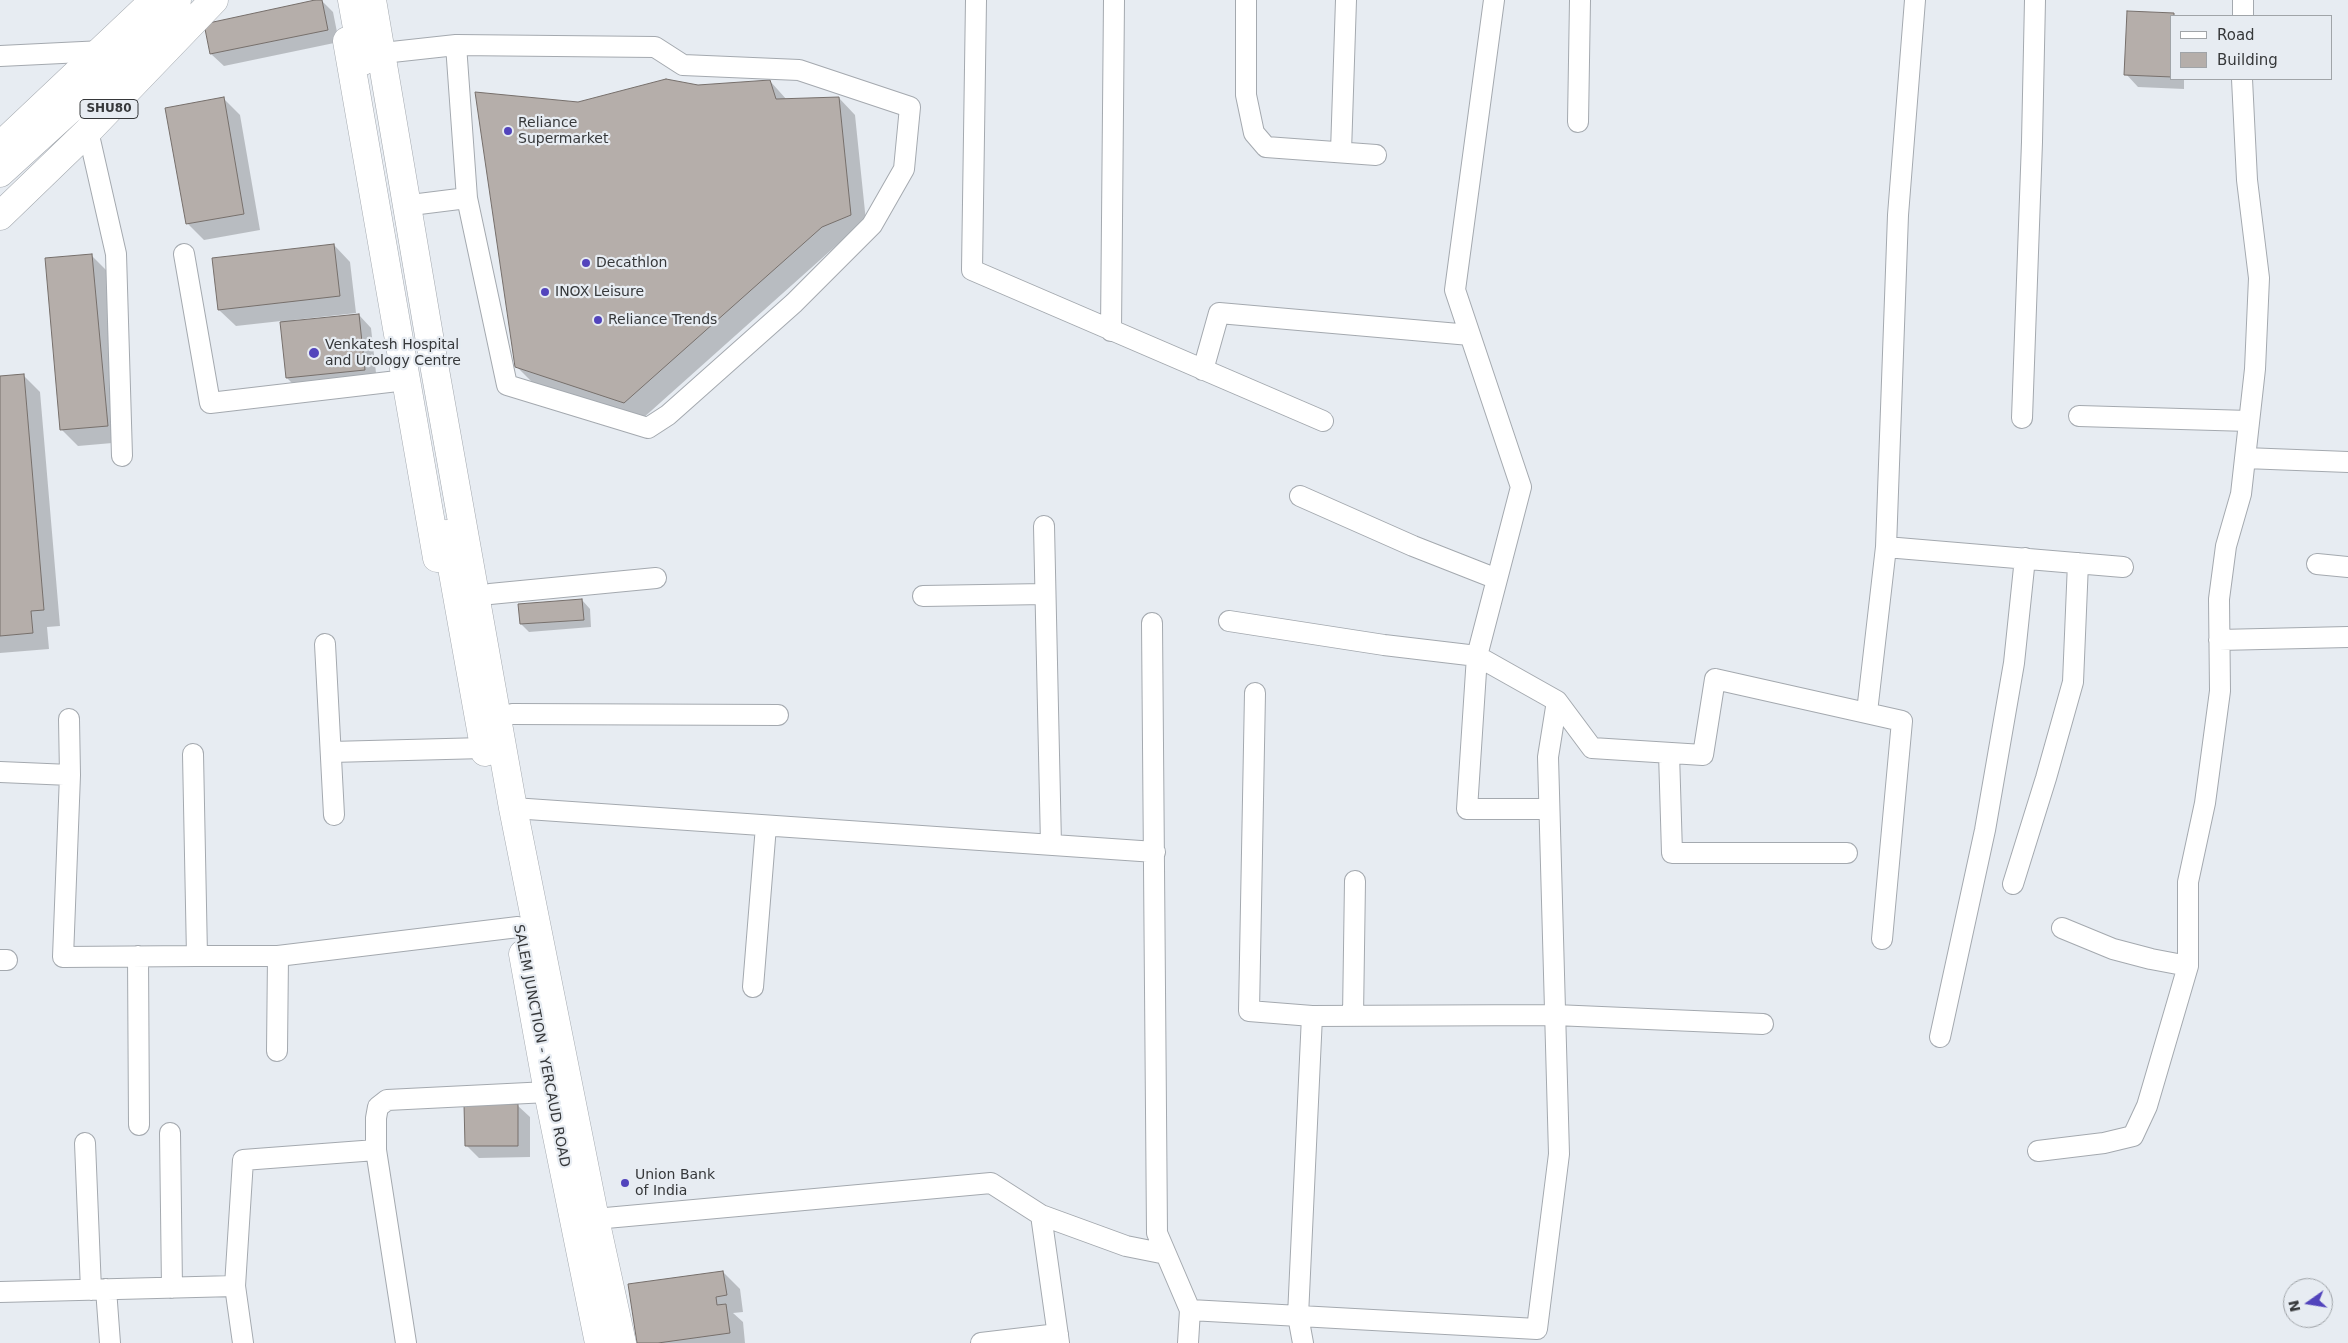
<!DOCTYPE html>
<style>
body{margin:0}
#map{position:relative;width:2348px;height:1343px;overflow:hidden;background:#e7ecf2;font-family:"DejaVu Sans",sans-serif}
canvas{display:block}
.legend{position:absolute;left:2170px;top:15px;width:162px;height:65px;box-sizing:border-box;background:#e7ecf2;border:1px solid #a0a4a8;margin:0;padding:6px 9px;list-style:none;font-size:15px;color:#36383a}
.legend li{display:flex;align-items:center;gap:10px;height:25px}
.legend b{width:25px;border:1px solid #a0a4a8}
.north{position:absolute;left:2283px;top:1278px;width:50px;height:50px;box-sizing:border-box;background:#e7ecf2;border:1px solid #a0a4a8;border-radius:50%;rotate:257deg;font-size:14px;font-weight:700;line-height:20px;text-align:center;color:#36383a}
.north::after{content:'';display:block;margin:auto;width:18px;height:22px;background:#5244bc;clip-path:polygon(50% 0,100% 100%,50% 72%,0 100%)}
</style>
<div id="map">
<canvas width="2348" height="1343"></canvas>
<ul class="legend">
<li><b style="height:6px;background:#fff"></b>Road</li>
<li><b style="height:14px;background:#b5aeaa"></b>Building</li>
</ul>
<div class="north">N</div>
</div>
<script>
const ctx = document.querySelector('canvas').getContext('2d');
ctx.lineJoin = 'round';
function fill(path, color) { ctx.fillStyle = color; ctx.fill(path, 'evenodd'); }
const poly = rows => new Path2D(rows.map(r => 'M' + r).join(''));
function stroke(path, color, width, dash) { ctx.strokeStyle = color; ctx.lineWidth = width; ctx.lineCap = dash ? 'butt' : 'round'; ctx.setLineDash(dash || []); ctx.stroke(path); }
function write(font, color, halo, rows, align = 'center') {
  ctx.font = font + ' "DejaVu Sans",sans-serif'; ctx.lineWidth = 4.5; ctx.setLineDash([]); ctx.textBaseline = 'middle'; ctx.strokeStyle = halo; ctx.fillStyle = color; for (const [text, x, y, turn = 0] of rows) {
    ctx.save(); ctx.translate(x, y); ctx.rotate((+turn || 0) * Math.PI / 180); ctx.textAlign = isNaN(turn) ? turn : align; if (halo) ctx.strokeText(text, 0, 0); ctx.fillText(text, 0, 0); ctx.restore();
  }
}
fill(poly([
 [321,0,333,12,339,42,224,66,211,54,205,25],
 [2129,13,2175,16,2172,16,2172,79,2184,79,2184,89,2138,87,2126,74],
 [770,81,787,100,839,98,855,115,867,231,839,243,642,419,533,383,516,366,578,104],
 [223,98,240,115,260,230,204,240,187,223],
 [334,245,350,262,356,313,294,320,294,322,359,315,371,328,377,382,299,390,287,378,281,321,236,326,219,310],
 [91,255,108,272,124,442,78,446,61,429],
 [23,375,40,392,60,626,47,627,49,649,0,653,0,377],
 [582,600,590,609,591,627,529,632,521,624],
 [517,1105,530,1117,530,1157,479,1158,466,1145],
 [723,1272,740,1289,743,1312,733,1313,743,1322,745,1343,638,1343]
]), '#0003');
const building = poly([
 [315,0,322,0,328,30,210,54,204,24,315,0],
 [2127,11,2174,13,2174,16,2172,16,2172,77,2124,75,2127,11],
 [666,79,698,85,770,80,776,99,839,97,851,215,822,227,624,403,515,367,475,92,578,102,666,79],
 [224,97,244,214,186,224,165,108,224,97],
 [334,244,340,296,218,310,212,258,334,244],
 [92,254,108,426,60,430,45,258,92,254],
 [359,314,365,370,286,378,280,322,359,314],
 [24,374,44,610,31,611,33,633,0,636,0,376,24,374],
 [582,599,584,620,520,624,518,604,582,599],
 [464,1104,518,1104,518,1146,465,1146,464,1104],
 [723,1271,727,1295,716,1297,717,1305,726,1304,730,1333,658,1343,637,1343,628,1284,723,1271]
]);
fill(building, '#b5aeaa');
stroke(building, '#766f6b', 1);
const street = poly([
 [976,0,972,270,1323,421],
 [1246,0,1246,95,1254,133,1266,147,1376,155],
 [1494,0,1455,290,1521,487,1477,656,1557,701,1592,748,1703,755,1715,679,1902,721,1882,939],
 [2243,16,2243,0],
 [392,52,456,45,655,47,683,65,799,70,910,107,904,169,872,225,794,303,668,415,648,428,507,385,467,198,456,45],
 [0,56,103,51],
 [1578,122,1580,0],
 [88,131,116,254,122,456],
 [1341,152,1346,0],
 [419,204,467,198],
 [184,254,210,403,406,380],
 [1111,331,1114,0],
 [1203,370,1219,313,1470,335],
 [2079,416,2249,421],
 [2022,418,2032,142,2035,0],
 [2245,458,2348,462],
 [1300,496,1413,546,1497,579],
 [1044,526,1051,845],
 [1886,547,2123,567],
 [2317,564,2348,567],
 [490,594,656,578],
 [923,596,1045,594],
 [1229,621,1384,645,1477,656,1467,809,1549,809],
 [1152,623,1157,1233,1190,1310,1188,1343],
 [2219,640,2348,637],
 [325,644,334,815],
 [1255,693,1249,1011,1312,1016],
 [1867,712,1886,547,1898,215,1915,0],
 [512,714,778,715],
 [69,719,70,775,63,957,197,956],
 [331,752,484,748],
 [1669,753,1672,853,1847,853],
 [193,754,197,956,278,956,518,927],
 [0,772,70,775],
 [513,808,1155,852],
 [2013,884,2046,778,2073,682,2078,563],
 [2062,928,2113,949,2151,959,2188,966],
 [138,956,139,1125],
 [0,960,7,960],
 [753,987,766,826],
 [1353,1016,1355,881],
 [1940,1037,1985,830,2014,663,2025,558],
 [277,1051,278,956],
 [170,1133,172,1288],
 [85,1143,91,1290],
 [376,1150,376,1118,378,1107,387,1100,548,1092],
 [2038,1151,2104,1143,2133,1136,2147,1106,2188,966,2188,882,2205,803,2220,691,2219,599,2226,546,2241,494,2255,369,2259,278,2247,180,2242,79],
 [1041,1215,1126,1246,1166,1254],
 [595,1219,991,1183,1041,1215,1059,1343],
 [235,1286,243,1343],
 [106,1289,110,1343],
 [0,1292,235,1286,243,1160,376,1150,406,1343],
 [1190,1310,1537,1329,1559,1154,1548,757,1557,701],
 [981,1343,1058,1334],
 [1303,1343,1298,1316,1312,1016,1555,1015,1763,1024]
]);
const primary = poly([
 [352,0,363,61],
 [372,0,432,353,513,808,595,1219,622,1343],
 [347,41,437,558],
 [0,146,146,8],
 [0,173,111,72,177,0],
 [0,216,88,131,214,0],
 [446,534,485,752],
 [523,954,548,1092,599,1343]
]);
stroke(street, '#a4a9af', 22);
stroke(primary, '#a4a9af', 29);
stroke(street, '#fff', 20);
stroke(primary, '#fff', 28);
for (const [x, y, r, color] of [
 [508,131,5,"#5244bc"],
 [586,263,5,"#5244bc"],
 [545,292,5,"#5244bc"],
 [598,320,5,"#5244bc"],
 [314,353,6,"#5244bc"],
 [625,1183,5,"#5244bc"]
]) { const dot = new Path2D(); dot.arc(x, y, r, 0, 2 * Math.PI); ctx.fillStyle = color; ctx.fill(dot); stroke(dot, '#e7ecf2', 2); }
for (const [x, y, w] of [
 [109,109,58]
]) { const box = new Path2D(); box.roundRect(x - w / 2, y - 9.5, w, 19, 4); ctx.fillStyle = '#e7ecf2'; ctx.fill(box); stroke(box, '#36383a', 1); }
write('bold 12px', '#36383a', null, [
 ["SHU80",109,109]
]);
write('14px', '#36383a', '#e7ecf2', [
 ["Reliance",518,123],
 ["Supermarket",518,139],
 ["Decathlon",596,263],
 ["INOX Leisure",555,292],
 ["Reliance Trends",608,320],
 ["Venkatesh Hospital",325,345],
 ["and Urology Centre",325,361],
 ["Union Bank",635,1175],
 ["of India",635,1191]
], 'left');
write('14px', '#36383a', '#e7ecf2', [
 ["SALEM JUNCTION - YERCAUD ROAD",541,1046,79]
]);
</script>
